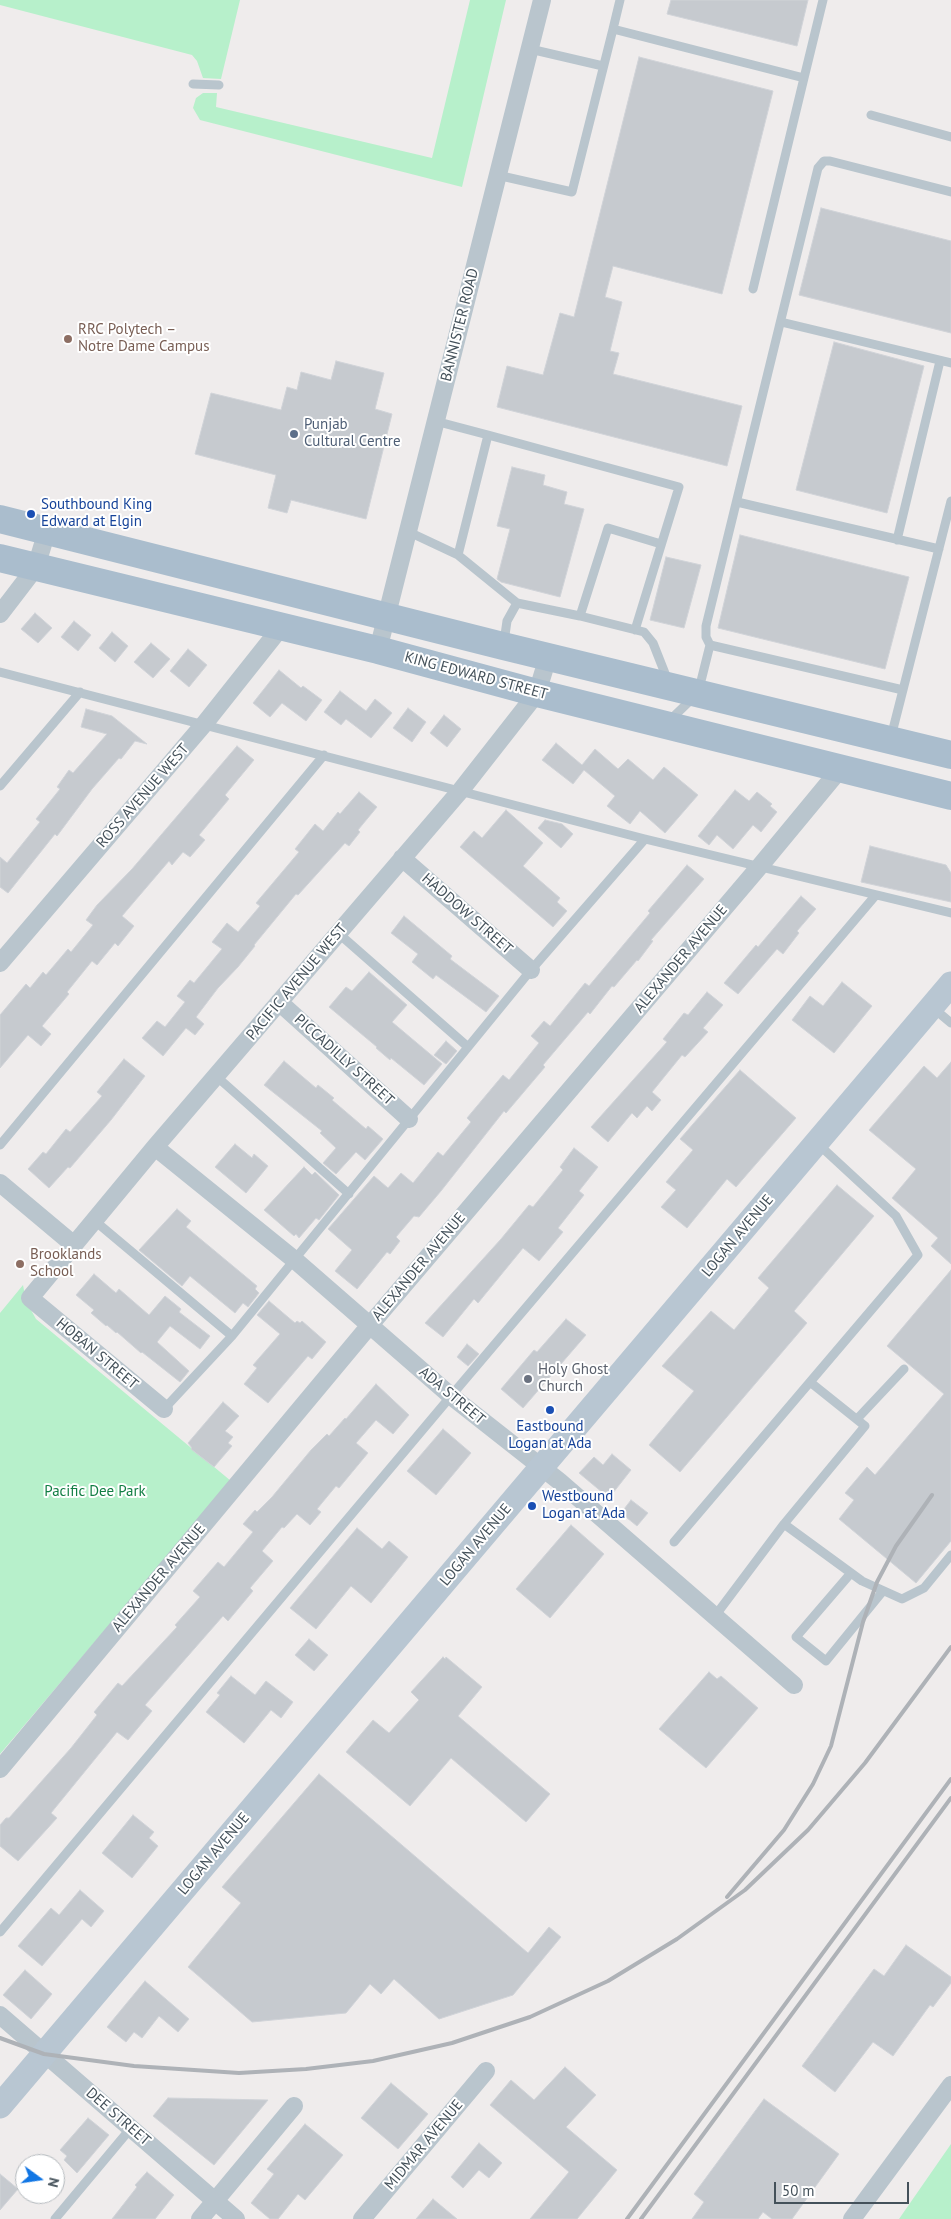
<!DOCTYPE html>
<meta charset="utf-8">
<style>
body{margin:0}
#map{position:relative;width:951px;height:2219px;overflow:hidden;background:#efecec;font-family:"PT Sans",sans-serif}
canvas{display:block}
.north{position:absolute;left:15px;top:2154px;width:50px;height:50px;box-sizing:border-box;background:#fff;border:1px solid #b4b9bd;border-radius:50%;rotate:104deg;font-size:14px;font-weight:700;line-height:20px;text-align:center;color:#44515a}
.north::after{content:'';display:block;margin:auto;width:18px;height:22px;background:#1176e4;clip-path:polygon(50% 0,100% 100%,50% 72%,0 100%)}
.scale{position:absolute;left:774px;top:2182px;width:135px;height:22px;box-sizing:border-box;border:2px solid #44515a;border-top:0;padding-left:6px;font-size:15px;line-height:18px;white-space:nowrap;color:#44515a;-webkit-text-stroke:4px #fff;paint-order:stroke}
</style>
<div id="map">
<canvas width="951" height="2219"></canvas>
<div class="north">N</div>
<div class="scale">50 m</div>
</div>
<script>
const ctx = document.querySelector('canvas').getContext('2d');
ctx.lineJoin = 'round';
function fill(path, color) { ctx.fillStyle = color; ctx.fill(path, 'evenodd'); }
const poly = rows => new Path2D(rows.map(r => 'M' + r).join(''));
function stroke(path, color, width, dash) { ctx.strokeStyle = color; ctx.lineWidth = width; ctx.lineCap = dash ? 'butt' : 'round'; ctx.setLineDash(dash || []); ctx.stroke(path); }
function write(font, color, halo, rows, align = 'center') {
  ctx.font = font + ' "PT Sans",sans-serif'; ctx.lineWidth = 4; ctx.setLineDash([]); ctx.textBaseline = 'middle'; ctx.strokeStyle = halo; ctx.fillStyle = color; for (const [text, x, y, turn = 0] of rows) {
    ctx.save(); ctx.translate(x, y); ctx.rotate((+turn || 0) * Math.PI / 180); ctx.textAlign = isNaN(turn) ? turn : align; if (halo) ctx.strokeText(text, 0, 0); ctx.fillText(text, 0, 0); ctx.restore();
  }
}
fill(poly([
 [0,0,240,0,221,79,203,78,197,61,192,55,0,5],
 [470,0,506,0,462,187,200,120,193,108,196,98,203,93,217,93,216,107,432,158],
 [23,1285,26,1301,36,1319,231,1481,0,1754,0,1313],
 [951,2144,951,2219,899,2219]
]), '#b7f0cb');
const building = poly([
 [671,0,808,0,797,46,667,14,671,0],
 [639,57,773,91,722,294,613,266,605,297,622,302,610,351,619,353,613,374,742,406,727,466,497,407,507,366,543,375,560,313,574,317,639,57],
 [821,208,951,241,951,333,799,295,821,208],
 [834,342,924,366,887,513,796,490,834,342],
 [336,361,384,373,375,409,392,414,366,519,291,500,287,513,268,508,276,475,195,454,211,393,281,410,287,387,297,390,301,372,331,380,336,361],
 [512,467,545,475,543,485,567,492,564,504,584,509,560,597,501,582,497,579,510,529,497,526,512,467],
 [740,535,909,577,885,669,718,628,740,535],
 [666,557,701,565,684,628,650,620,666,557],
 [35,613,52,628,38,643,21,629,35,613],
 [74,621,91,635,78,651,61,637,74,621],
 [112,632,128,646,115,662,99,648,112,632],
 [151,643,170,659,153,678,134,662,151,643],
 [188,649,207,665,189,687,170,671,188,649],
 [279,670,301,688,303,686,322,700,306,721,282,703,270,717,253,703,279,670],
 [340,691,366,711,375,699,392,713,371,738,346,719,341,725,324,712,340,691],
 [408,708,426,722,412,742,393,728,408,708],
 [86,709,112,716,147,744,135,741,121,759,119,758,92,789,57,836,55,834,8,893,0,887,0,857,7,863,40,822,36,819,60,789,57,787,69,770,73,773,107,734,81,727,86,709],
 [444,715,461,729,447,747,430,733,444,715],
 [556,743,582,765,595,749,618,769,628,759,653,780,664,767,698,795,665,833,640,811,630,824,607,806,615,796,584,770,573,784,542,760,556,743],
 [237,746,254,760,225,795,229,799,199,835,205,840,190,857,183,852,172,865,169,861,122,916,134,926,118,946,115,943,97,965,92,961,67,992,69,994,42,1026,51,1034,41,1046,28,1035,0,1068,0,1015,26,984,30,988,43,972,46,975,68,949,71,952,93,925,86,920,97,905,132,869,237,746],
 [735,790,749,801,757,792,772,804,770,806,777,812,761,832,753,825,733,849,717,835,709,845,698,836,735,790],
 [359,792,377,807,358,830,360,832,349,846,345,843,298,895,296,894,254,945,255,946,238,967,218,988,196,1017,204,1024,195,1035,186,1028,163,1056,142,1038,157,1021,165,1027,185,1002,177,996,190,980,194,983,222,949,212,942,227,923,238,932,260,906,256,903,299,852,295,849,315,824,323,831,338,812,340,814,359,792],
 [506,810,543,843,523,866,560,898,557,902,567,911,553,927,460,847,474,831,482,838,506,810],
 [545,820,562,824,573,834,561,848,538,828,545,820],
 [870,846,946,865,951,873,951,902,861,882,870,846],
 [687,865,704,879,651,940,653,941,638,961,637,960,614,987,612,986,590,1014,588,1012,543,1065,545,1067,506,1113,504,1111,441,1191,419,1217,414,1216,396,1237,400,1241,390,1254,387,1252,357,1289,335,1271,352,1250,328,1229,374,1176,388,1188,401,1173,413,1183,438,1152,443,1156,471,1122,467,1118,503,1075,509,1080,539,1043,531,1036,544,1021,550,1026,585,983,589,986,650,913,648,911,687,865],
 [801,896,816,909,797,931,799,933,783,954,777,949,738,994,724,983,756,945,758,947,801,896],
 [404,916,452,956,450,959,499,996,486,1012,436,975,433,979,412,962,418,954,391,933,404,916],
 [369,972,407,1005,392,1022,442,1064,424,1085,391,1058,390,1060,376,1048,377,1047,329,1007,346,987,352,991,369,972],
 [842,982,872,1006,834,1053,792,1020,810,996,823,1006,842,982],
 [707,992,723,1005,703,1028,708,1032,685,1057,682,1055,652,1092,661,1100,652,1111,647,1106,637,1118,632,1113,608,1142,591,1127,667,1042,663,1039,684,1013,688,1015,707,992],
 [446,1041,457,1051,446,1064,434,1055,446,1041],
 [124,1059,145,1076,111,1120,70,1168,68,1167,49,1188,28,1169,43,1152,46,1154,66,1129,70,1132,102,1096,97,1092,124,1059],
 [284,1061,316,1088,318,1085,334,1098,332,1100,366,1129,368,1126,383,1139,365,1160,356,1152,336,1174,323,1163,336,1148,320,1133,322,1131,264,1085,284,1061],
 [951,1062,951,1264,931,1246,938,1238,892,1198,916,1169,869,1130,924,1066,937,1078,951,1062],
 [740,1070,796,1118,736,1187,727,1179,687,1228,661,1207,676,1190,666,1182,693,1150,680,1139,740,1070],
 [235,1144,252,1158,254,1154,268,1166,246,1193,215,1167,235,1144],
 [574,1148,598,1167,579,1191,584,1195,558,1228,563,1232,539,1261,523,1248,478,1303,474,1299,443,1337,425,1323,501,1239,529,1205,533,1207,563,1170,560,1167,574,1148],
 [304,1167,312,1175,315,1172,339,1195,319,1220,316,1218,299,1238,296,1234,294,1236,264,1210,304,1167],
 [837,1185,874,1216,794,1311,807,1323,680,1472,649,1445,694,1391,662,1366,711,1311,734,1330,769,1288,758,1278,837,1185],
 [177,1209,191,1221,186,1227,257,1286,255,1289,259,1293,248,1307,243,1303,235,1313,190,1276,182,1286,139,1250,177,1209],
 [951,1270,951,1541,916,1583,839,1519,854,1500,845,1493,867,1467,875,1475,944,1394,887,1346,951,1270],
 [94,1274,116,1293,119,1289,149,1315,165,1296,181,1309,179,1312,210,1336,200,1349,170,1326,157,1342,189,1371,180,1382,142,1352,141,1353,117,1332,116,1333,107,1325,106,1326,91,1313,94,1310,76,1295,94,1274],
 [269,1301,295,1323,297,1321,300,1323,302,1321,326,1342,312,1359,308,1356,268,1403,244,1384,257,1368,253,1365,280,1334,257,1315,269,1301],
 [566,1319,586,1335,523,1408,501,1389,534,1350,537,1352,566,1319],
 [467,1344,479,1354,468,1366,457,1357,467,1344],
 [376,1384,409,1415,393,1434,376,1420,356,1443,368,1453,339,1488,336,1486,317,1509,321,1512,310,1525,297,1514,284,1528,282,1527,262,1551,273,1561,250,1588,253,1591,228,1621,223,1616,145,1705,152,1711,128,1740,117,1732,51,1813,57,1818,18,1861,0,1846,0,1825,6,1818,9,1818,71,1748,97,1715,94,1712,118,1683,122,1686,177,1627,175,1625,200,1597,193,1591,218,1562,224,1567,253,1532,243,1524,255,1510,257,1512,272,1497,311,1450,327,1434,329,1436,345,1418,346,1419,376,1384],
 [223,1402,239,1416,225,1431,233,1437,228,1443,232,1446,214,1467,191,1449,192,1448,188,1443,223,1402],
 [443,1429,471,1453,436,1495,407,1471,443,1429],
 [612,1454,631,1470,609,1498,579,1473,594,1457,603,1465,612,1454],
 [631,1500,648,1513,637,1526,621,1513,631,1500],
 [571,1525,604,1554,550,1618,516,1589,571,1525],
 [357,1528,382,1549,389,1541,408,1557,371,1603,351,1586,316,1629,290,1608,357,1528],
 [309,1639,328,1655,314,1671,295,1655,309,1639],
 [443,1657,445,1659,446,1657,482,1687,458,1716,550,1794,526,1822,451,1758,410,1806,346,1752,373,1720,389,1733,419,1700,411,1692,443,1657],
 [709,1672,717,1679,721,1676,758,1708,706,1768,659,1729,709,1672],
 [231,1676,255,1695,266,1681,293,1702,281,1718,271,1710,244,1743,206,1712,220,1695,217,1693,231,1676],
 [319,1774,528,1953,549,1927,561,1937,513,1995,439,2019,394,1979,381,1994,370,1984,346,2013,252,2022,188,1967,241,1903,222,1887,319,1774],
 [133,1815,154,1832,149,1838,158,1846,132,1878,102,1853,133,1815],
 [80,1890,104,1911,91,1927,82,1919,42,1966,18,1946,51,1908,59,1915,80,1890],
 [906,1945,951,1977,951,1983,933,2007,930,2005,893,2056,873,2042,835,2092,802,2066,874,1969,884,1976,906,1945],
 [25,1970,52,1994,31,2019,3,1995,25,1970],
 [145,1981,189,2019,178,2032,159,2016,142,2038,134,2032,126,2042,107,2027,145,1981],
 [565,2067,596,2095,566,2127,617,2170,577,2219,530,2219,569,2172,490,2105,511,2080,534,2100,565,2067],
 [391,2083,428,2114,398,2149,361,2118,391,2083],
 [168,2098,268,2100,214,2165,153,2116,168,2098],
 [764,2099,839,2154,792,2219,772,2219,763,2212,758,2219,692,2219,704,2202,694,2194,764,2099],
 [88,2118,109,2135,77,2173,64,2160,67,2156,60,2150,88,2118],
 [305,2124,343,2155,305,2200,298,2194,278,2219,270,2219,251,2203,274,2174,267,2169,305,2124],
 [479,2143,502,2163,489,2178,479,2170,463,2188,451,2177,479,2143],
 [147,2172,174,2195,155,2219,112,2219,137,2187,135,2185,147,2172],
 [0,2174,18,2189,0,2210,0,2174],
 [433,2199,457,2219,416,2219,433,2199]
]);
fill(building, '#c6cacf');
stroke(building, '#d0d3d8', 1);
stroke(poly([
 [620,0,613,29,804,78,823,0],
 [530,49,603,66],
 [193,84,219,85],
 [871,115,951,137],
 [497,175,572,192,613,29],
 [753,289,804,78],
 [781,322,951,363],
 [435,421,488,435],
 [737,502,939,549],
 [409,532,458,555,517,603],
 [897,540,940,361],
 [458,555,488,435,679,487,635,630],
 [580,616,608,528,661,544],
 [504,642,507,621,517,603,580,616,644,632,653,643,668,681],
 [710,645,706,637,706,626,818,168,824,161,830,161,951,192],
 [0,672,645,839,951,913],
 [669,721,698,693,710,645,903,690],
 [891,737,951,501],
 [0,786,80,692],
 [338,933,468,1047],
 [932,1007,951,1023],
 [216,1076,349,1194],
 [0,1145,324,755],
 [95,1221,232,1336],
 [164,1409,232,1336,531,970,645,839],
 [857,1419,904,1369],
 [784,1524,865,1426,810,1382],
 [674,1542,918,1255,896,1216,817,1143],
 [851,1573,796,1637,826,1661,883,1591],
 [715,1616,784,1524,862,1581,902,1599,924,1588,951,1555],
 [0,1932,451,1396,875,896],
 [55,2219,131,2128]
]), '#b9c5cd', 9);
stroke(poly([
 [0,614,36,567,47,531],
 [378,650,542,0],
 [402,858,531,970],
 [0,963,205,723,282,626],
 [279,1002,409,1119],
 [155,1147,296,1261,451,1396,559,1481,794,1685],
 [0,1183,74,1245],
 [164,1409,30,1298,155,1147,461,790,537,693,548,657],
 [0,1769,370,1325,760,866,841,768],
 [0,2015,236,2219],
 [200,2219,294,2106],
 [362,2219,486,2071],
 [852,2219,951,2085]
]), '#b9c5cd', 18);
stroke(poly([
 [0,2106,951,984]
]), '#b8c6d2', 25);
stroke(poly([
 [0,519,503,646,951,755],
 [0,558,378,650,537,693,951,796]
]), '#aabdcd', 28);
stroke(poly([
 [727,1897,784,1830,813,1784,831,1746,863,1622,877,1582,896,1546,932,1495],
 [0,2038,44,2054,134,2066,239,2073,306,2069,373,2061,452,2043,530,2017,608,1981,677,1939,745,1890,808,1830,865,1763,951,1647],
 [627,2219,951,1779],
 [641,2219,951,1798]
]), '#aeb2b7', 4);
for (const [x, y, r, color] of [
 [68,339,5,"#8d6e63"],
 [294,434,5,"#5c6f8a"],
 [31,514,5,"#1a4fb4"],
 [20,1264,5,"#8d6e63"],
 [528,1379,5,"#6b7280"],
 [550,1410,5,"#1a4fb4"],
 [532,1506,5,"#1a4fb4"]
]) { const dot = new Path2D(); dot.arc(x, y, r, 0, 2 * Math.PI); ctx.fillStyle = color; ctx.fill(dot); stroke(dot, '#fff', 2); }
write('15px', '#44515a', '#fff', [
 ["BANNISTER ROAD",460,325,-76],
 ["KING EDWARD STREET",476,676,15],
 ["ROSS AVENUE WEST",143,796,-49],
 ["HADDOW STREET",467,914,41],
 ["ALEXANDER AVENUE",681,959,-50],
 ["PACIFIC AVENUE WEST",297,982,-50],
 ["PICCADILLY STREET",344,1060,42],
 ["LOGAN AVENUE",738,1236,-50],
 ["ALEXANDER AVENUE",419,1267,-50],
 ["HOBAN STREET",97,1354,40],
 ["ADA STREET",452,1396,40],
 ["LOGAN AVENUE",476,1545,-50],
 ["ALEXANDER AVENUE",159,1578,-50],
 ["LOGAN AVENUE",214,1854,-50],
 ["DEE STREET",118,2117,41],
 ["MIDMAR AVENUE",424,2145,-50]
]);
write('15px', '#785e54', '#fff', [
 ["RRC Polytech –",78,330],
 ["Notre Dame Campus",78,347],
 ["Brooklands",30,1255],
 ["School",30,1272]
], 'left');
write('15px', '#4e5e75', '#fff', [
 ["Punjab",304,425],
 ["Cultural Centre",304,442]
], 'left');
write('15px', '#164399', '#fff', [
 ["Southbound King",41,505],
 ["Edward at Elgin",41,522],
 ["Eastbound",550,1427,"center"],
 ["Logan at Ada",550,1444,"center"],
 ["Westbound",542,1497],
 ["Logan at Ada",542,1514]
], 'left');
write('15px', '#5b616d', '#fff', [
 ["Holy Ghost",538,1370],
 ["Church",538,1387]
], 'left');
write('15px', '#127e44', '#fff', [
 ["Pacific Dee Park",95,1492]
]);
</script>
